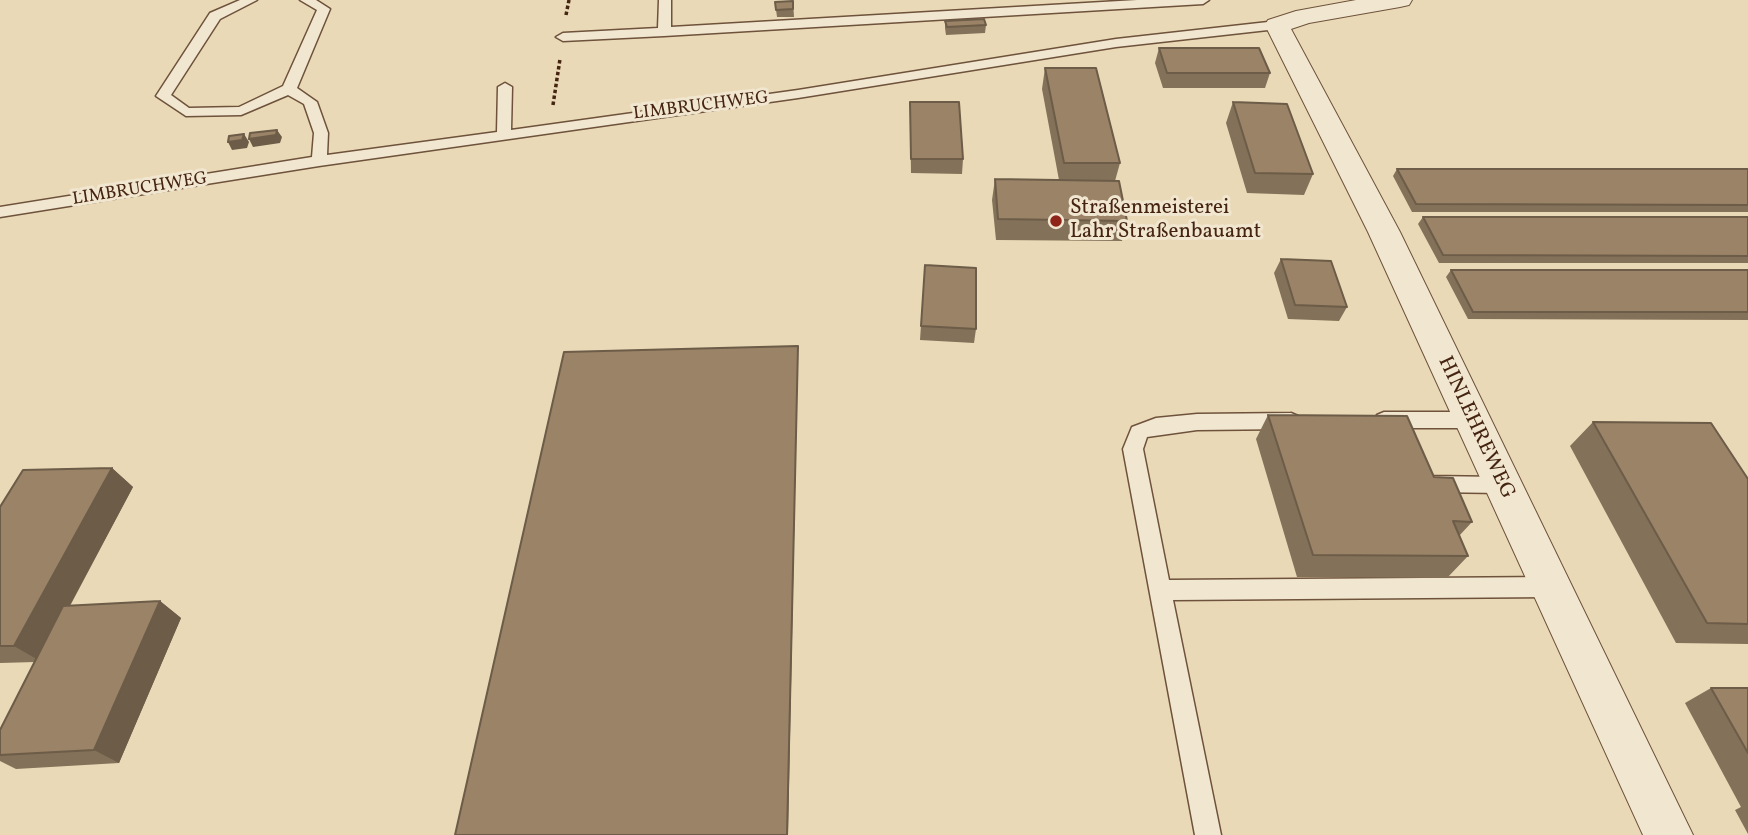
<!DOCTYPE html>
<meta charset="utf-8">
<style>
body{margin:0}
canvas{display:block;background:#e9d9b6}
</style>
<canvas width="1748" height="835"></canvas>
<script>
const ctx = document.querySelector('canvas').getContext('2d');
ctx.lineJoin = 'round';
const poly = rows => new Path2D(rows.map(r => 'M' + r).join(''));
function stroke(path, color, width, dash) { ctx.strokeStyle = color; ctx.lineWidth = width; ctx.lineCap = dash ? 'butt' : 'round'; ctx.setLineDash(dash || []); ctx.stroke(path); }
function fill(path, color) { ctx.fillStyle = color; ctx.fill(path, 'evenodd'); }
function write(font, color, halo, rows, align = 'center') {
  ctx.font = font + ' Vollkorn,serif'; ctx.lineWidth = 6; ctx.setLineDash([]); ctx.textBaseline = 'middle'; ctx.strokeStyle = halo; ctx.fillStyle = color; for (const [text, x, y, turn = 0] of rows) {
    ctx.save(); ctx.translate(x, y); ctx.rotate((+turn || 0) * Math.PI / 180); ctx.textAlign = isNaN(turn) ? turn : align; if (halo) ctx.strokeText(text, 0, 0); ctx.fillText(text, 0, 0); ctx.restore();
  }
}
const service = poly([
 [240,0,257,0,220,19,171,95,189,108,239,107,283,86,317,10,300,0,316,0,330,9,297,88,317,102,328,133,327,155,497,132,498,87,505,83,512,87,511,130,798,90,1116,39,1277,21,1284,25,1277,29,1116,47,798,98,319,166,0,217,0,207,312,157,314,133,304,104,288,95,241,115,186,116,156,96,210,13,240,0],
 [659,0,671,0,671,27,1137,0,1209,0,1203,4,664,36,563,41,556,37,563,33,658,28,659,0],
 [1384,412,1471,412,1478,415,1481,420,1478,425,1471,428,1384,428,1377,425,1374,420,1377,415,1384,412],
 [1291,413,1298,416,1301,421,1298,426,1291,429,1197,430,1147,437,1143,449,1169,580,1550,577,1558,580,1561,587,1558,594,1550,597,1173,600,1221,835,1195,835,1123,449,1132,427,1156,418,1197,414,1291,413],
 [1430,476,1501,477,1508,479,1511,485,1508,491,1501,493,1430,492,1423,490,1420,484,1423,478,1430,476]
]);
const minor = poly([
 [1356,0,1412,0,1409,5,1400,7,1309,23,1291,29,1400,232,1693,835,1643,835,1368,232,1265,25,1268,20,1296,11,1356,0]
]);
stroke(service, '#6e523b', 3);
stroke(minor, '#6e523b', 2);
stroke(poly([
 [566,15,569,0],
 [553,105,560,59]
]), '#452512', 3.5, [3.5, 2.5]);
fill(service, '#f1e6d0');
fill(minor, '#f1e6d0');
fill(poly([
 [793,1,794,17,777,17,775,2],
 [945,21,986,25,985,33,946,35,945,28],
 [1159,48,1270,73,1265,88,1163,88,1155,63],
 [1045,68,1120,163,1115,181,1127,221,1122,241,996,240,992,200,995,179,1059,180,1042,89],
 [910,102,963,159,962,174,911,173],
 [1233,102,1313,174,1304,195,1247,193,1226,123],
 [1397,169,1748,169,1748,212,1412,212,1393,176],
 [1423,217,1748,217,1748,263,1439,263,1418,224],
 [1281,259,1347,307,1339,321,1288,319,1274,273],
 [925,265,976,329,974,343,920,340],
 [1451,270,1748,270,1748,320,1468,319,1446,277],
 [1268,415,1472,522,1459,536,1468,556,1447,578,1297,577,1256,439],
 [1593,422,1748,479,1748,644,1676,643,1570,446],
 [112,468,133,487,70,606,160,601,181,618,119,763,16,769,0,761,0,755,35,662,0,663,0,507],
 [1711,688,1748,688,1748,834,1735,810,1741,807,1685,703]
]), '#847159');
fill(poly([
 [277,130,282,137,280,143,253,147,249,139],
 [244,134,249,142,247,148,232,150,228,142],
 [798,346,788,835,787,835],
 [112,468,133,487,40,661,14,646],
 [160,601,181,618,119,763,94,750]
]), '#6c5c48');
const building = poly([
 [793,1,793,9,776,10,775,2,793,1],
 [984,19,986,25,947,27,945,21,984,19],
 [1159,48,1259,48,1270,73,1167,73,1159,48],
 [1045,68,1096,68,1120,163,1064,163,1045,68],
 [910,102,959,102,963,159,911,159,910,102],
 [1233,102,1287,104,1313,174,1255,173,1233,102],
 [277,130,276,135,249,139,250,133,277,130],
 [244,134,242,140,228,142,229,136,244,134],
 [1397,169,1748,169,1748,205,1416,204,1397,169],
 [995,179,1119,181,1127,221,998,219,995,179],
 [1423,217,1748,217,1748,256,1443,255,1423,217],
 [1281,259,1331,261,1347,307,1295,305,1281,259],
 [925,265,976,268,976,329,921,326,925,265],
 [1451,270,1748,270,1748,312,1473,312,1451,270],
 [798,346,787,835,455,835,564,352,798,346],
 [1268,415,1407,416,1434,477,1453,478,1472,522,1453,521,1468,556,1313,555,1268,415],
 [1593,422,1711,423,1748,479,1748,624,1707,623,1593,422],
 [112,468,14,646,0,646,0,507,23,470,112,468],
 [160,601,94,750,0,755,0,730,63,606,160,601],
 [1711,688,1748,688,1748,753,1711,688]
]);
fill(building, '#9a8367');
stroke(building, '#6c5c48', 2);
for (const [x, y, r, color] of [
 [1056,221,7,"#8f2418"]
]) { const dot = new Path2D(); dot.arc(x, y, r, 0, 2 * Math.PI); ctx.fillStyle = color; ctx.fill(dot); stroke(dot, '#f1e6d0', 2.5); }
write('18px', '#452512', '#f1e6d0', [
 ["LIMBRUCHWEG",701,107,-7],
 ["LIMBRUCHWEG",140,190,-9]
]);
write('21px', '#452512', '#f1e6d0', [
 ["Straßenmeisterei",1070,209],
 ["Lahr Straßenbauamt",1070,233]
], 'left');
write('21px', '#452512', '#f1e6d0', [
 ["HINLEHREWEG",1475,428,65]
]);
</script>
